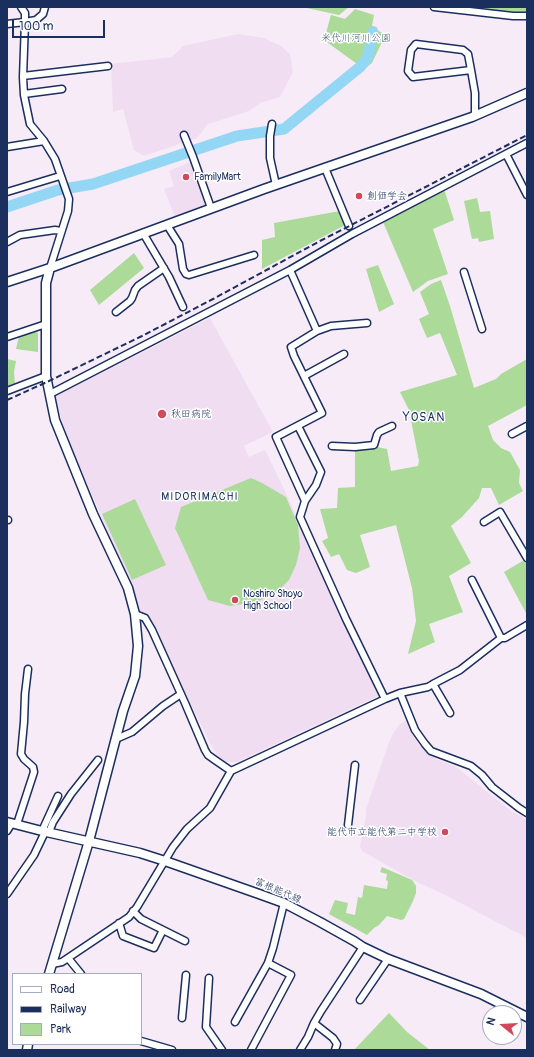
<!DOCTYPE html>
<meta charset="utf-8">
<style>
body{margin:0}
#map{position:relative;width:534px;height:1057px;overflow:hidden;background:#f7ebf7;font-family:Pangolin,sans-serif}
canvas{display:block}
.frame{position:absolute;inset:0;border:8px solid #1b2f5e;pointer-events:none}
.legend{position:absolute;left:12px;top:973px;width:130px;height:72px;box-sizing:border-box;background:#fff;border:1px solid #a4acbf;margin:0;padding:5px 7px;list-style:none;font-size:12px;color:#1b2f5e}
.legend li{display:flex;align-items:center;gap:8px;height:20px}
.legend b{width:20px;border:1px solid #a4acbf}
.north{position:absolute;left:482px;top:1005px;width:40px;height:40px;box-sizing:border-box;background:#fff;border:1px solid #a4acbf;border-radius:50%;rotate:288deg;font-size:11px;font-weight:700;line-height:16px;text-align:center;color:#1b2f5e}
.north::after{content:'';display:block;margin:auto;width:14px;height:18px;background:#d1495b;clip-path:polygon(50% 0,100% 100%,50% 72%,0 100%)}
.scale{position:absolute;left:12px;top:20px;width:93px;height:18px;box-sizing:border-box;border:2px solid #1b2f5e;border-top:0;padding-left:5px;font-size:12px;line-height:14px;white-space:nowrap;color:#1b2f5e;-webkit-text-stroke:3px #fff;paint-order:stroke}
</style>
<div id="map">
<canvas width="534" height="1057"></canvas>
<div class="frame"></div>
<ul class="legend">
<li><b style="height:5px;background:#fff"></b>Road</li>
<li><b style="height:5px;background:#1b2f5e"></b>Railway</li>
<li><b style="height:11px;background:#abda99"></b>Park</li>
</ul>
<div class="north">N</div>
<div class="scale">100 m</div>
</div>
<script>
const ctx = document.querySelector('canvas').getContext('2d');
ctx.lineJoin = 'round';
function fill(path, color) { ctx.fillStyle = color; ctx.fill(path, 'evenodd'); }
const poly = rows => new Path2D(rows.map(r => 'M' + r).join(''));
function stroke(path, color, width, dash) { ctx.strokeStyle = color; ctx.lineWidth = width; ctx.lineCap = dash ? 'butt' : 'round'; ctx.setLineDash(dash || []); ctx.stroke(path); }
function write(font, color, halo, rows, align = 'center') {
  ctx.font = font + ' Pangolin,"Klee One",sans-serif'; ctx.lineWidth = 3; ctx.setLineDash([]); ctx.textBaseline = 'middle'; ctx.strokeStyle = halo; ctx.fillStyle = color; for (const [text, x, y, turn = 0] of rows) {
    ctx.save(); ctx.translate(x, y); ctx.rotate((+turn || 0) * Math.PI / 180); ctx.textAlign = isNaN(turn) ? turn : align; if (halo) ctx.strokeText(text, 0, 0); ctx.fillText(text, 0, 0); ctx.restore();
  }
}
fill(poly([
 [238,34,264,38,281,46,290,54,293,72,280,97,260,103,249,111,208,124,197,138,144,156,134,150,123,109,113,112,111,64,172,57,183,46],
 [190,162,208,206,175,217,164,189,174,186,169,171],
 [210,318,273,432,244,446,249,457,265,450,285,491,378,696,237,762,221,762,209,741,147,615,139,610,100,513,69,442,54,397],
 [407,720,410,731,417,742,427,753,436,759,455,766,511,811,527,819,527,938,449,897,413,880,362,851,360,846,366,816,366,809,389,742,394,732,399,725]
]), '#f1ddf2');
fill(poly([
 [302,7,349,7,339,15],
 [444,7,527,7,527,13,511,14],
 [355,9,374,15,372,26,377,27,376,30,385,34,381,44,372,63,364,69,324,40,331,15,345,19],
 [444,189,454,220,433,229,448,274,428,281,413,292,383,222],
 [477,198,480,212,490,211,494,239,479,242,478,238,472,239,464,201],
 [340,211,347,224,262,269,262,240,275,237,274,223],
 [134,253,144,268,99,305,90,290],
 [378,265,394,304,379,312,366,269],
 [441,280,450,306,474,388,496,379,501,374,527,359,527,405,488,426,493,440,501,448,510,452,520,470,519,483,523,491,499,505,491,488,482,488,479,498,462,517,451,526,471,563,449,576,463,612,429,624,435,642,408,654,416,621,412,588,396,525,360,535,370,567,356,573,347,570,339,554,331,557,322,541,328,538,320,509,337,508,338,488,355,487,355,449,377,447,387,449,391,471,418,466,419,461,409,410,400,392,457,375,440,333,427,338,419,319,429,314,420,292,431,284],
 [34,331,38,333,38,352,16,349,19,336],
 [7,359,16,361,14,372,15,384,7,387],
 [251,478,262,483,286,497,298,525,300,548,296,565,289,580,277,592,257,602,230,606,208,600,175,528,181,507],
 [135,499,166,565,132,580,102,514],
 [526,559,527,560,527,615,504,572],
 [382,867,412,880,416,886,416,893,413,901,404,919,401,920,387,916,379,925,374,928,367,935,329,914,335,900,348,903,346,913,355,915,358,897,362,898,364,885,387,889,388,881,386,880,387,874,380,872],
 [389,1013,407,1032,430,1050,354,1050]
]), '#abda99');
const water = poly([
 [371,31,376,33,374,38,375,43,373,48,373,50,370,60,363,66,360,63,366,56,368,49,367,46,371,31]
]);
fill(water, '#93d7f5');
stroke(water, '#6394b9', 1);
stroke(poly([
 [7,207,58,190,93,184,237,136,284,129,360,67,368,57,373,32]
]), '#93d7f5', 11);
const street = poly([
 [45,7,43,14,36,20,25,22,23,77,24,95,30,124,44,141,55,159,69,199,68,211,50,268],
 [434,7,513,16,527,16],
 [7,24,25,22,25,13,21,7],
 [471,70,413,77,408,71,411,50,416,44,463,50,468,54,471,70,475,93,475,116],
 [23,76,108,66],
 [24,94,62,89],
 [272,124,270,136,270,158,276,185],
 [184,135,193,157,211,208],
 [7,147,44,141],
 [506,154,527,195],
 [325,168,349,226],
 [7,192,60,176],
 [167,225,179,244,183,269,186,274,189,275,254,255],
 [143,233,169,277,183,307],
 [7,242,20,235,55,230,61,231],
 [290,270,317,331],
 [464,272,482,329],
 [116,312,130,301,132,298,135,290,138,286,164,268],
 [7,337,46,324],
 [304,376,344,354],
 [7,391,46,376],
 [50,394,290,270,352,234,527,143],
 [298,426,321,472,316,485,305,501,300,517,346,619,385,699],
 [512,434,527,426],
 [332,446,355,447,374,445,377,435,379,432,392,426],
 [305,501,276,437,322,413,294,356,291,347,317,331,331,326,367,323],
 [7,520,8,520],
 [484,522,500,512,527,558],
 [472,580,501,638],
 [135,614,145,618,152,630,185,703,205,750,208,755,215,760,231,771],
 [433,684,450,713],
 [400,693,415,730,425,744,431,751,471,766,482,775,492,787,519,808,527,813],
 [116,739,132,732,163,706,181,694],
 [17,824,34,772,33,767,24,759,21,754,24,722,25,694,28,669],
 [348,825,355,765],
 [7,831,12,823],
 [42,831,58,796],
 [49,832,53,822,71,794,98,760],
 [7,894,34,855,45,832],
 [133,911,141,919,185,941],
 [119,923,123,936,154,948,163,930],
 [68,958,81,974],
 [52,964,62,962,129,917,137,907,173,847,187,829,210,808,231,771,385,699,400,693,428,687,433,684,460,670,501,638,505,638,527,625],
 [209,978,206,1027,222,1050],
 [360,1000,388,959],
 [182,1018,186,975],
 [235,1022,268,963],
 [314,1023,333,1038,337,1044,335,1050],
 [141,1041,172,1050],
 [251,1050,291,975,268,963,273,948,284,903],
 [300,1050,308,1037,314,1023,321,1011,363,947]
]);
const secondary = poly([
 [7,282,50,268,264,189,472,117,527,93],
 [7,822,42,831,140,853,165,861,259,894,284,903,320,922,354,941,363,947,388,959,481,994,527,1017],
 [49,974,89,841,123,711,135,676,138,646,135,614,128,588,93,514,55,420,46,376,46,283,50,268],
 [27,1050,28,1044]
]);
stroke(street, '#1b2f5e', 9);
stroke(secondary, '#1b2f5e', 11);
stroke(street, '#fff', 6);
stroke(secondary, '#fff', 8);
stroke(poly([
 [7,400,47,382,142,336,213,299,320,241,527,135]
]), '#1b2f5e', 2, [6, 3]);
for (const [x, y, r, color] of [
 [186,177,4,"#d1495b"],
 [359,196,4,"#d1495b"],
 [162,414,5,"#d1495b"],
 [235,600,4,"#d1495b"],
 [445,832,4,"#d1495b"]
]) { const dot = new Path2D(); dot.arc(x, y, r, 0, 2 * Math.PI); ctx.fillStyle = color; ctx.fill(dot); stroke(dot, '#fff', 1.5); }
write('10px', '#3f5a6d', '#fff', [
 ["米代川河川公園",356,38]
]);
write('10px', '#1b2f5e', '#fff', [
 ["FamilyMart",194,177],
 ["創価学会",367,196],
 ["秋田病院",171,414],
 ["Noshiro Shoyo",243,594],
 ["High School",243,606],
 ["能代市立能代第二中学校",437,832,"right"]
], 'left');
write('10px', '#1b2f5e', '#fff', [
 ["富根能代線",278,891,23]
]);
ctx.letterSpacing = '1px';
write('11px', '#1b2f5e', '#fff', [
 ["MIDORIMACHI",200,497]
]);
ctx.letterSpacing = '0px';
ctx.letterSpacing = '1px';
write('12px', '#1b2f5e', '#fff', [
 ["YOSAN",424,418]
]);
ctx.letterSpacing = '0px';
</script>
